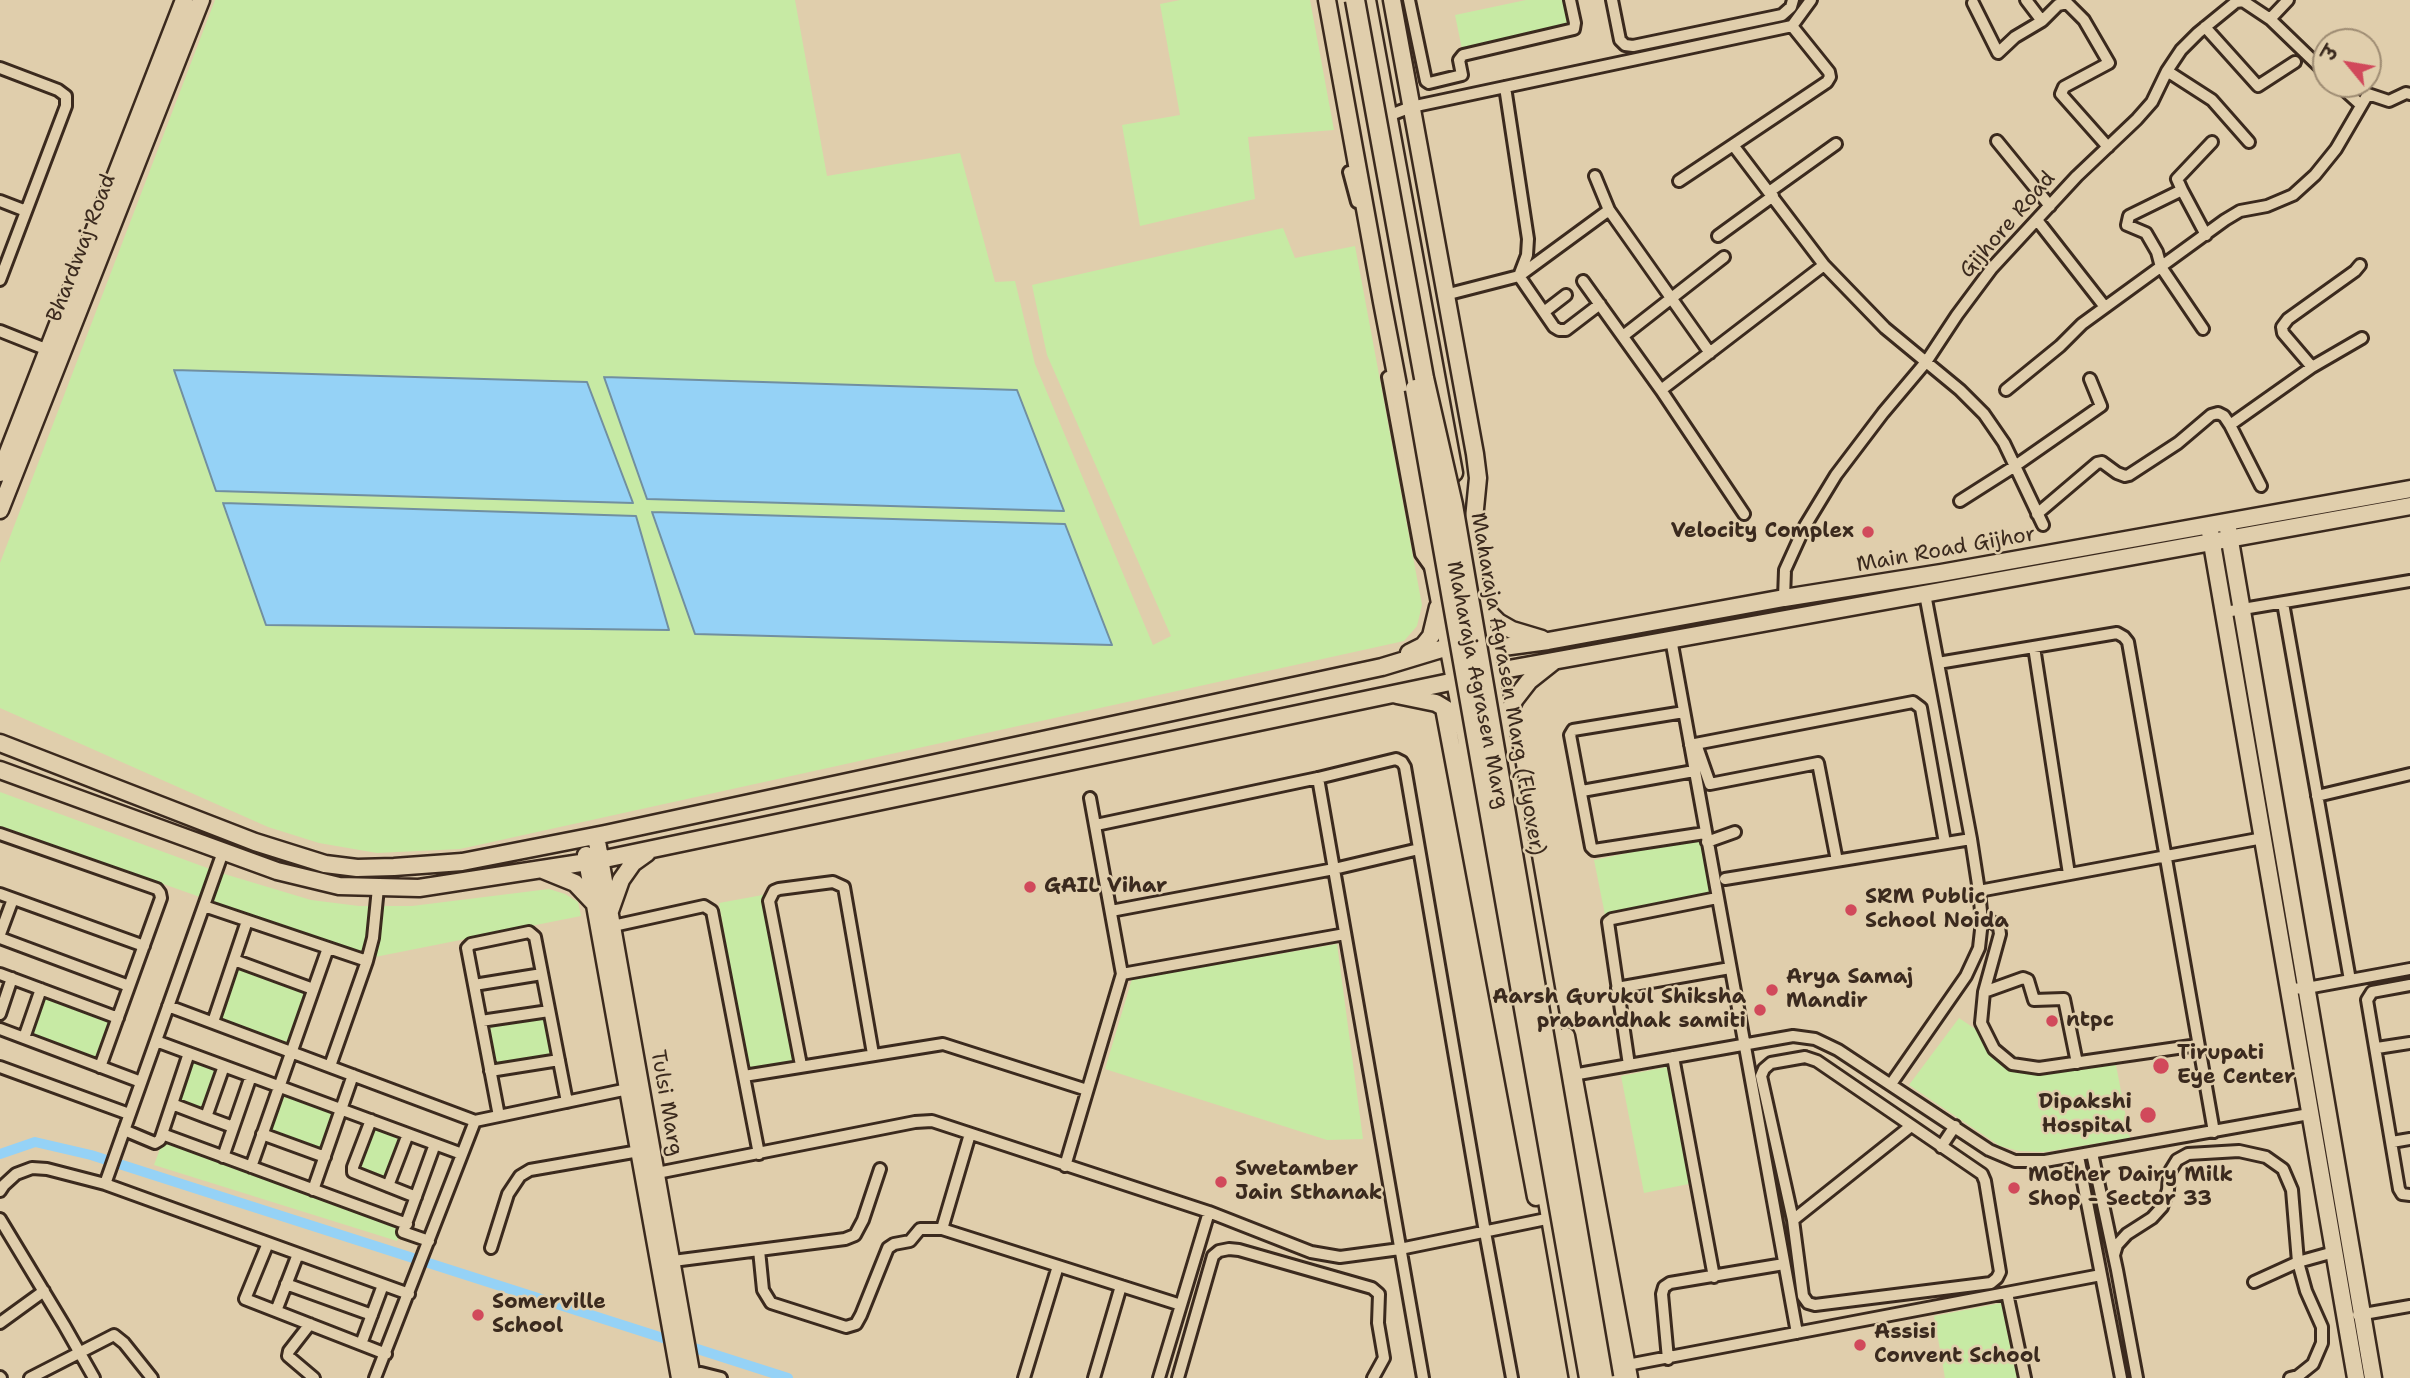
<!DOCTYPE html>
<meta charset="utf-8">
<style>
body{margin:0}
#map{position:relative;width:2410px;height:1378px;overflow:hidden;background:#e0ceac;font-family:"Shantell Sans","Playpen Sans Deva",sans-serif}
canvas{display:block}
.north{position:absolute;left:2312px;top:28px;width:70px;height:70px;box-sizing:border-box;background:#e0ceac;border:2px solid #9e8c73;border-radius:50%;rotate:300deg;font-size:19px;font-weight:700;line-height:28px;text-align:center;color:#3b2a1e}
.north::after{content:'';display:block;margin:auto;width:24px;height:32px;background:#d1495b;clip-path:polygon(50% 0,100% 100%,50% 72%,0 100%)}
</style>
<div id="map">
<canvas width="2410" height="1378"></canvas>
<div class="north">उ</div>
</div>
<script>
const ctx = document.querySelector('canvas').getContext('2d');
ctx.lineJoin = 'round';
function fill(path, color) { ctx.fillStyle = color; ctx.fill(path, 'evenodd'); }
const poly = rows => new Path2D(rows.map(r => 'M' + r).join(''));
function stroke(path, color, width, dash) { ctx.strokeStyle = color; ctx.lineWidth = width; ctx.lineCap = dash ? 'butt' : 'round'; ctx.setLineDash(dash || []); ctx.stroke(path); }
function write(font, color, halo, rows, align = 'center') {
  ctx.font = font + ' "Shantell Sans",sans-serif'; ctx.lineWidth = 5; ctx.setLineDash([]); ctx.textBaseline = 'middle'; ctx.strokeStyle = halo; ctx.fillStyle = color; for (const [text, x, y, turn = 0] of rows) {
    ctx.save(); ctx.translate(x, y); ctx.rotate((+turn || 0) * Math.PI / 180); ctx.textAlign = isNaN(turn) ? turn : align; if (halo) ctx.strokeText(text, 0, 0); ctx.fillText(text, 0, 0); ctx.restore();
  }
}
fill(poly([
 [215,0,795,0,827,176,960,153,995,282,1015,281,1035,364,1153,645,1171,636,1047,355,1032,285,1283,228,1295,258,1355,246,1422,605,1417,626,1404,641,460,849,377,853,319,843,268,827,0,708,0,563],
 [1180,0,1310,0,1334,130,1248,137,1255,199,1140,226,1122,125,1180,115,1160,4],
 [1526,0,1564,0,1569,26,1462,49,1455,15],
 [0,792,210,869,200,897,0,826],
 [1700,838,1711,894,1605,915,1594,860],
 [221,873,311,900,359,906,412,906,549,889,565,894,578,902,581,916,370,958,210,902],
 [768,894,797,1060,748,1069,719,903],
 [1337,944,1363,1139,1327,1140,1105,1069,1132,979],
 [236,964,309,990,288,1047,215,1021],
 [43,994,112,1019,96,1062,27,1037],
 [544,1015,551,1057,492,1067,486,1025],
 [1959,1018,2021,1060,2051,1070,2116,1065,2130,1138,2044,1152,2019,1151,2000,1146,1909,1085],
 [191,1056,222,1067,205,1114,174,1103],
 [1667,1067,1689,1184,1644,1193,1621,1076],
 [280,1089,339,1110,323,1153,264,1133],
 [372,1123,405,1135,387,1183,355,1172],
 [164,1138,402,1226,397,1241,154,1165],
 [2001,1303,2017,1378,1945,1378,1934,1316]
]), '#c7eaa4');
const water = poly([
 [174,370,587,382,633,503,216,491,174,370],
 [604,377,1017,390,1064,511,647,499,604,377],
 [223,503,636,516,669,630,266,625,223,503],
 [652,512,1065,524,1112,645,695,634,652,512]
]);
fill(water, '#95d2f6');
stroke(water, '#718fa0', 2);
stroke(poly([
 [0,1154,35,1142,91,1155,788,1378]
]), '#95d2f6', 10);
const street = poly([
 [1409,0,1426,81,1429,83,1462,75,1459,60,1463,55,1574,29,1575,23,1570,0],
 [1612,0,1620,40,1625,45,1633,46,1782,15,1791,7,1793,0],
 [1973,3,1998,53,2015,37,2042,21,2026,0],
 [2270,19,2288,0],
 [2042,21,2058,5,2067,3,2084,20,2109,63,2064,87,2061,94,2108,147],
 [1792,26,1829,72,1830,77,1827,82,1733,145,1824,265],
 [2205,27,2258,86,2295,62],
 [0,68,58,90,66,96,66,106,0,280],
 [2167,71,2212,100,2249,142],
 [2338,84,2361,105],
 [1505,87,1528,239,1527,255,1519,276,1554,327,1559,330,1566,330,1600,304],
 [1388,116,1411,107,1792,26,1811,0],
 [1997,141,2050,206],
 [1349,172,1357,202],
 [1595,176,1609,210,1710,353],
 [1679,181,1733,145],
 [2182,190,2206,235],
 [1769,192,1836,144],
 [0,201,26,211],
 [2037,220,2105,307],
 [1718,236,1773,196],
 [1583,281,1661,390,1824,265,1885,328,1960,390,1984,414,2004,443,2043,525],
 [1445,295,1519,276,1609,210],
 [1544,312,1566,295],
 [2203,329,2161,267,2157,252,2146,233,2127,225,2129,216,2182,190,2177,179,2212,142],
 [0,331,53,352],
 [1623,336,1724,257],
 [2312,367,2283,333,2282,327,2288,319,2355,271,2360,265],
 [1388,377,1421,554,1431,568],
 [1661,390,1744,514],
 [2006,390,2060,346,2082,324,2225,220,2240,211,2267,206,2293,195,2315,175,2336,149,2368,94,2389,101,2406,93,2410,94],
 [2230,425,2261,486],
 [1960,501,2015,466,2101,406,2090,379],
 [2037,514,2097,463,2102,462,2117,473,2125,476,2129,475,2178,443,2211,415,2218,413,2224,416,2230,425,2312,367,2362,338],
 [1784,598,1785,570,1805,526,1836,475,1883,413,1926,362,1957,315,1992,268,2077,176,2137,119,2152,102,2167,71,2181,50,2198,33,2236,2,2243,1,2270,19,2326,73],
 [2283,603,2350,980],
 [2225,612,2410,581],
 [1671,639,1797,1333],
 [2034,647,2069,874],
 [1938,663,2117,633,2124,637,2128,642,2214,1132],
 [1684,712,1573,730,1570,735,1591,847,1594,850,1705,833],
 [1696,744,1710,784,1818,763,1837,861],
 [1690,745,1913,702,1921,708,1945,843],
 [1318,778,1423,1378],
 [1582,791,1694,771],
 [2317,796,2410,774],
 [1096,825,1318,778,1396,759,1402,762,1405,767,1485,1232,1512,1378],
 [0,834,157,889,160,893,161,898,100,1067],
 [1707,842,1735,832],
 [1725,879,1971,839],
 [1979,891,2263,838],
 [0,894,144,946],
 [204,906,367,961,330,1066],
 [1111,911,1334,869,1419,849],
 [1982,921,1992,922,1999,927,2000,934,1984,992,1981,1023,1994,1049,2012,1064,2039,1068,2198,1045],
 [613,926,704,906,712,911,759,1154],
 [0,934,13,899],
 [0,938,129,986],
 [234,960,313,989],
 [367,961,373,938,378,888],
 [0,974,118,1018],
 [1122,974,1345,934],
 [474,985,542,974],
 [2410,985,2372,992,2367,1000,2399,1189,2402,1194,2410,1195],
 [1617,988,1730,968],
 [2288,989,2307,988,2410,969],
 [1984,992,2023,978,2028,980,2034,1000,2064,999,2077,1063],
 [168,1006,475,1121,628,1089],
 [0,1014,12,978],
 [481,1021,549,1011],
 [213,1022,247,921],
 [0,1029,141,1082],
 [24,1038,41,989],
 [156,1041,462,1154],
 [2377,1048,2410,1043],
 [1673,1057,1714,1277],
 [1805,1057,1817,1061,1982,1174,1985,1181,2000,1272,1997,1278,1991,1283,1815,1305,1808,1303,1803,1296,1793,1220,1761,1076,1764,1069,1771,1063,1805,1057],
 [801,1065,769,901,774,891,779,889,833,882,844,887,873,1054],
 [1629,1065,1608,922,1612,919,1717,898],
 [0,1067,129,1114],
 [490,1071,559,1060],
 [744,1076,943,1044,1087,1090],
 [1567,1076,1793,1036,1815,1039,1838,1050,1989,1150,2015,1161,2045,1161,2309,1114],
 [1891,1084,1966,976,1979,948,1982,921,1979,891,1971,839,1925,594],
 [172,1104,206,1117,224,1066],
 [499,1116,467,948,471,944,529,932,535,937,567,1102],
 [206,1117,233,1127],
 [371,1120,353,1167,353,1172,416,1197],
 [124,1130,155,1143,160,1140,189,1053],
 [162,1134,407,1224],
 [262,1134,325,1157],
 [970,1134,942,1229,1181,1305],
 [2392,1142,2410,1139],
 [1941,1147,1955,1126],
 [2092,1153,2117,1270,2137,1378],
 [2078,1156,2121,1378],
 [223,1157,251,1076],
 [1065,1166,1122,974,1090,798],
 [251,1167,328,948],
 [657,1173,915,1122,932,1121,1209,1212,1311,1252,1340,1257,1400,1249,1551,1218],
 [105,1184,223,852],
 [388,1186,408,1134],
 [313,1190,353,1075],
 [0,1191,4,1185,16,1174,32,1168,47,1169,105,1184,409,1294],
 [0,1219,64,1325,94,1378],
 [1793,1220,1911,1126],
 [429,1241,403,1232,435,1144],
 [268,1243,245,1299,386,1354],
 [491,1248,508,1194,520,1176,530,1170,639,1151],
 [759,1250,763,1290,771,1303,846,1327,856,1324,861,1315,888,1248,894,1244,910,1241,920,1229,942,1229],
 [2114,1255,2117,1245,2127,1234,2152,1218,2162,1207,2168,1190,2169,1173,2177,1160,2188,1154,2239,1151,2266,1157,2283,1169,2292,1190,2298,1262,2306,1291,2322,1327,2322,1343,2313,1364,2298,1376,2290,1378],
 [673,1261,845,1239,855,1235,863,1220,880,1169],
 [2254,1282,2298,1262,2334,1252],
 [286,1284,372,1315],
 [2007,1293,2025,1378],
 [276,1311,298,1254],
 [2358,1315,2410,1306],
 [0,1323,44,1291],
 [310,1324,289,1351,288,1356,314,1378],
 [361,1344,383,1285],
 [1668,1359,1662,1294,1664,1287,1670,1283,1784,1264],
 [1622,1366,2101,1275],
 [692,1374,701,1373,721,1378],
 [0,1377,1,1378],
 [30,1378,114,1335,124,1343,152,1378],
 [375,1378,475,1121],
 [1024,1378,1058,1266],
 [1094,1378,1121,1286],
 [1159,1378,1209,1212],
 [1178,1378,1213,1256,1219,1251,1229,1249,1239,1250,1372,1288,1379,1294,1378,1323,1384,1358,1373,1378]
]);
const secondary = poly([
 [1327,0,1382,302,1466,738,1578,1378],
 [1367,0,1454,473],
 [1392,0,1475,454,1478,478,1470,560],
 [0,473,184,0],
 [0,510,201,0],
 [2228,529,2373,1378],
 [2210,532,2356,1378],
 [1471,563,1614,1378],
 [1481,605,1498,622,1512,630,1542,639],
 [1488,649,1548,641,1784,598,1941,573,2410,489],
 [1409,653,1423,646,1431,636,1438,607],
 [1492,672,2410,506],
 [1397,695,1436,703,1451,712],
 [1444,708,1536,1197],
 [1503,729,1508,713,1515,699,1529,681,1553,662],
 [0,743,255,842,325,864,357,868,394,867,462,862,605,834,1382,667,1448,647],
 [0,770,277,871,339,886,419,888,600,860,1455,681],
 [596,836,692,1378],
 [586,855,680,1378],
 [543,870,575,883,594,903],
 [610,911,621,880,633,863,647,853],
 [1566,1036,1629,1378]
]);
stroke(street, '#3b2a1e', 16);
stroke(secondary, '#3b2a1e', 21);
stroke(street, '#e0ceac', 10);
stroke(secondary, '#e0ceac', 16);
const primaryBridge = poly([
 [1355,0,1424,378,1453,505,1603,1378],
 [1415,389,1589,1378]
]);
stroke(primaryBridge, '#3b2a1e', 23, []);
stroke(primaryBridge, '#e0ceac', 18);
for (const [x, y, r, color] of [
 [1868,532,7,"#d1495b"],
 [1030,887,7,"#d1495b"],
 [1851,910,7,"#d1495b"],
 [1772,990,7,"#d1495b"],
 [1760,1010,7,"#d1495b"],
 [2052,1021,7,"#d1495b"],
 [2161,1066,9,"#d1495b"],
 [2148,1115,9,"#d1495b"],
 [1221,1182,7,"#d1495b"],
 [2014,1188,7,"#d1495b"],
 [478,1315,7,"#d1495b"],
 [1860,1345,7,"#d1495b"]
]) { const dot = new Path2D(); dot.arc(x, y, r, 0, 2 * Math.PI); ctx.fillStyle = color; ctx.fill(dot); stroke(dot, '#e0ceac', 2.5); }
write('21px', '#3b2a1e', '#e0ceac', [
 ["Gijhore Road",2008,225,-49],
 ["Bhardwaj Road",82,248,-69],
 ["Main Road Gijhor",1946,550,-10],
 ["Maharaja Agrasen Marg (Flyover)",1507,684,80],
 ["Maharaja Agrasen Marg",1477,685,79],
 ["Tulsi Marg",666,1103,80]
]);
write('bold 21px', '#3b2a1e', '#e0ceac', [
 ["Velocity Complex",1854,532,"right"],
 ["GAIL Vihar",1044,887],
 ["SRM Public",1865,898],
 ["School Noida",1865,922],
 ["Arya Samaj",1786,978],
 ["Mandir",1786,1002],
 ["Aarsh Gurukul Shiksha",1746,998,"right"],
 ["prabandhak samiti",1746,1022,"right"],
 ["ntpc",2066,1021],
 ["Tirupati",2177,1054],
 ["Eye Center",2177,1078],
 ["Dipakshi",2132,1103,"right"],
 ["Hospital",2132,1127,"right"],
 ["Swetamber",1235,1170],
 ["Jain Sthanak",1235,1194],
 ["Mother Dairy Milk",2028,1176],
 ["Shop - Sector 33",2028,1200],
 ["Somerville",492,1303],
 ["School",492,1327],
 ["Assisi",1874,1333],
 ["Convent School",1874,1357]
], 'left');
</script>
